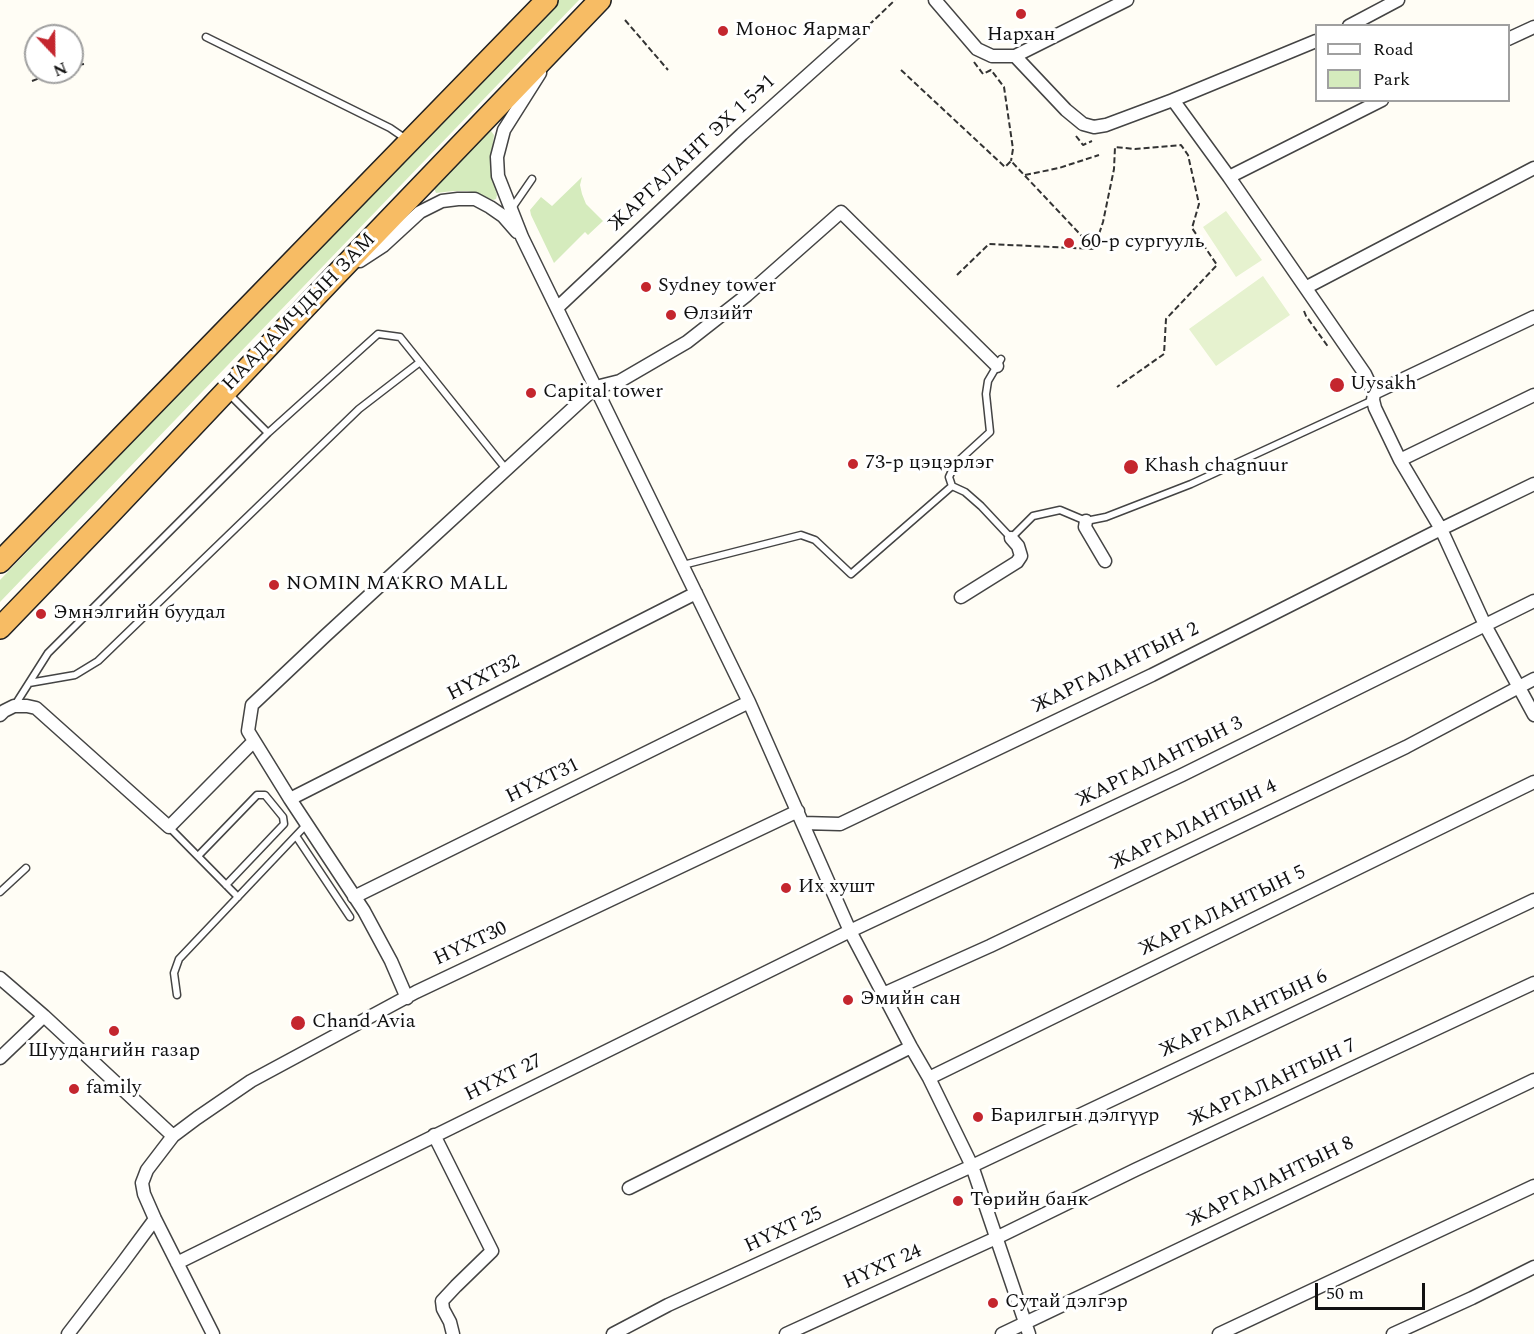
<!DOCTYPE html>
<meta charset="utf-8">
<style>
body{margin:0}
#map{position:relative;width:1534px;height:1334px;overflow:hidden;background:#fffdf5;font-family:Spectral,serif}
canvas{display:block}
.legend{position:absolute;left:1315px;top:24px;width:195px;height:78px;box-sizing:border-box;background:#fff;border:2px solid #a0a0a0;margin:0;padding:8px 10px;list-style:none;font-size:18px;color:#111}
.legend li{display:flex;align-items:center;gap:12px;height:30px}
.legend b{width:30px;border:2px solid #a0a0a0}
.north{position:absolute;left:24px;top:24px;width:60px;height:60px;box-sizing:border-box;background:#fff;border:2px solid #a0a0a0;border-radius:50%;rotate:158deg;font-size:16px;font-weight:700;line-height:24px;text-align:center;color:#111}
.north::after{content:'';display:block;margin:auto;width:21px;height:27px;background:#c4262e;clip-path:polygon(50% 0,100% 100%,50% 72%,0 100%)}
.scale{position:absolute;left:1315px;top:1283px;width:110px;height:27px;box-sizing:border-box;border:3px solid #111;border-top:0;padding-left:8px;font-size:18px;line-height:21px;white-space:nowrap;color:#111;-webkit-text-stroke:4px #fff;paint-order:stroke}
</style>
<div id="map">
<canvas width="1534" height="1334"></canvas>
<ul class="legend">
<li><b style="height:8px;background:#fff"></b>Road</li>
<li><b style="height:16px;background:#d5ebbd"></b>Park</li>
</ul>
<div class="north">N</div>
<div class="scale">50 m</div>
</div>
<script>
const ctx = document.querySelector('canvas').getContext('2d');
ctx.lineJoin = 'round';
function fill(path, color) { ctx.fillStyle = color; ctx.fill(path, 'evenodd'); }
const poly = rows => new Path2D(rows.map(r => 'M' + r).join(''));
function stroke(path, color, width, dash) { ctx.strokeStyle = color; ctx.lineWidth = width; ctx.lineCap = dash ? 'butt' : 'round'; ctx.setLineDash(dash || []); ctx.stroke(path); }
function write(font, color, halo, rows, align = 'center') {
  ctx.font = font + ' Spectral,serif'; ctx.lineWidth = 6; ctx.setLineDash([]); ctx.textBaseline = 'middle'; ctx.strokeStyle = halo; ctx.fillStyle = color; for (const [text, x, y, turn = 0] of rows) {
    ctx.save(); ctx.translate(x, y); ctx.rotate((+turn || 0) * Math.PI / 180); ctx.textAlign = isNaN(turn) ? turn : align; if (halo) ctx.strokeText(text, 0, 0); ctx.fillText(text, 0, 0); ctx.restore();
  }
}
fill(poly([
 [558,0,579,0,0,602,0,580],
 [491,131,494,135,491,160,492,174,497,195,496,199,493,200,476,193,467,191,453,191,436,193,434,188,487,134],
 [582,177,580,185,582,194,586,204,603,221,588,235,585,232,554,263,531,215,530,210,541,197,552,206]
]), '#d5ebbd');
fill(poly([
 [1226,211,1262,260,1236,277,1203,227],
 [1263,276,1290,315,1216,366,1189,329]
]), '#e6f2cf');
const service = poly([
 [206,37,390,128,406,139],
 [512,208,532,179],
 [228,393,268,433],
 [952,486,949,477,955,464,990,432,986,394,988,381,1001,359],
 [683,565,801,535,815,540,851,574,952,486,965,492,981,506,1011,538,1033,516,1060,510,1086,521,1106,517,1191,484,1373,400],
 [29,683,75,675,98,661,359,409,420,362],
 [15,705,48,653,268,433,378,334,400,337,506,469],
 [169,827,238,897],
 [296,836,350,917],
 [198,856,257,795,265,795,283,817,284,824,226,885],
 [0,892,26,868],
 [177,995,174,973,179,959,307,824]
]);
const minor = poly([
 [935,0,977,49,992,56,1015,56,1066,110,1083,124,1094,127,1106,125,1173,100,1229,177,1365,374,1374,393,1373,400,1375,408,1400,460,1441,529,1485,625,1534,715],
 [1349,26,1398,0],
 [1508,39,1534,27],
 [1015,56,1127,0],
 [540,73,504,130,497,157,498,176,522,237,749,702,850,931,911,1047,929,1078,972,1166,1029,1334],
 [1173,100,1316,41],
 [1229,177,1382,100],
 [360,261,383,246,420,212,442,201,458,199,475,199,490,207,503,216,517,232],
 [1307,287,1534,168],
 [557,308,742,134,857,31],
 [1374,393,1534,317],
 [1400,460,1534,395],
 [1086,521,1085,527,1105,561],
 [961,597,1017,562,1021,556,1018,546,1011,538],
 [0,715,4,711,14,706,27,706,36,708,169,827,254,741],
 [290,799,696,593],
 [803,823,840,824,1152,675,1441,529,1534,484],
 [354,897,749,702],
 [0,978,44,1016,173,1136],
 [883,994,990,946,1406,747,1534,679],
 [407,998,391,961,364,911,290,799,248,731,252,705,324,637,596,387,620,381,687,342,747,295,841,212,997,366],
 [0,1058,44,1016],
 [929,1078,1534,782],
 [434,1135,492,1251,456,1286,442,1301,443,1309,450,1322,453,1334],
 [629,1188,911,1047],
 [177,1263,850,931,1182,775,1534,601],
 [68,1334,121,1265,155,1219],
 [213,1334,155,1219,144,1194,142,1183,147,1170,173,1136,197,1118,251,1081,416,992,798,811],
 [613,1334,668,1305,972,1166,1534,900],
 [786,1334,996,1238,1135,1170,1534,983],
 [1002,1334,1534,1080],
 [1219,1334,1534,1186],
 [1393,1334,1472,1298,1534,1267]
]);
const trunk = poly([
 [0,562,547,0],
 [0,628,107,517,333,278,600,0]
]);
stroke(service, '#444', 9);
stroke(minor, '#444', 15);
stroke(trunk, '#222', 24);
stroke(poly([
 [625,20,668,70],
 [869,25,895,0],
 [974,62,983,74,991,70,1004,87,1013,149,1011,161],
 [72,66,84,64],
 [901,70,1005,167,1011,161,1094,249,1103,222,1114,169,1115,147,1135,149,1181,145,1188,155,1199,204,1192,228,1217,265,1166,319,1164,354,1117,387],
 [32,81,56,72],
 [1076,136,1083,145,1092,141],
 [1025,175,1059,168,1099,155],
 [957,275,989,244,1094,249],
 [1304,311,1306,316,1329,348]
]), '#333', 2, [6, 3]);
stroke(service, '#fff', 6);
stroke(minor, '#fff', 12);
stroke(trunk, '#f7bc64', 21);
for (const [x, y, r, color] of [
 [1021,14,6,"#c4262e"],
 [723,31,6,"#c4262e"],
 [1069,243,6,"#c4262e"],
 [646,287,6,"#c4262e"],
 [671,315,6,"#c4262e"],
 [1337,385,8,"#c4262e"],
 [531,393,6,"#c4262e"],
 [853,464,6,"#c4262e"],
 [1131,467,8,"#c4262e"],
 [274,585,6,"#c4262e"],
 [41,614,6,"#c4262e"],
 [786,888,6,"#c4262e"],
 [848,1000,6,"#c4262e"],
 [298,1023,8,"#c4262e"],
 [114,1031,6,"#c4262e"],
 [74,1089,6,"#c4262e"],
 [978,1117,6,"#c4262e"],
 [958,1201,6,"#c4262e"],
 [993,1303,6,"#c4262e"]
]) { const dot = new Path2D(); dot.arc(x, y, r, 0, 2 * Math.PI); ctx.fillStyle = color; ctx.fill(dot); stroke(dot, '#fff', 2); }
write('20px', '#111', '#fff', [
 ["Монос Яармаг",735,31],
 ["Нархан",1021,36,"center"],
 ["60-р сургууль",1081,243],
 ["Sydney tower",658,287],
 ["Өлзийт",683,315],
 ["Uysakh",1350,385],
 ["Capital tower",543,393],
 ["73-р цэцэрлэг",865,464],
 ["Khash chagnuur",1144,467],
 ["NOMIN MAKRO MALL",286,585],
 ["Эмнэлгийн буудал",53,614],
 ["Их хушт",798,888],
 ["Эмийн сан",860,1000],
 ["Chand Avia",312,1023],
 ["Шуудангийн газар",114,1052,"center"],
 ["family",86,1089],
 ["Барилгын дэлгүүр",990,1117],
 ["Төрийн банк",970,1201],
 ["Сутай дэлгэр",1005,1303]
], 'left');
write('20px', '#111', '#fff', [
 ["ЖАРГАЛАНТ ЭХ 1 5→1",693,154,-43],
 ["НААДАМЧДЫН ЗАМ",300,313,-46],
 ["ЖАРГАЛАНТЫН 2",1116,669,-26],
 ["НҮХТ32",484,679,-27],
 ["ЖАРГАЛАНТЫН 3",1160,763,-26],
 ["НҮХТ31",543,782,-26],
 ["ЖАРГАЛАНТЫН 4",1194,826,-26],
 ["ЖАРГАЛАНТЫН 5",1223,912,-26],
 ["НҮХТ30",471,945,-25],
 ["ЖАРГАЛАНТЫН 6",1244,1015,-25],
 ["НҮХТ 27",504,1079,-26],
 ["ЖАРГАЛАНТЫН 7",1273,1084,-25],
 ["ЖАРГАЛАНТЫН 8",1271,1183,-26],
 ["НҮХТ 25",784,1231,-25],
 ["НҮХТ 24",883,1268,-24]
]);
</script>
